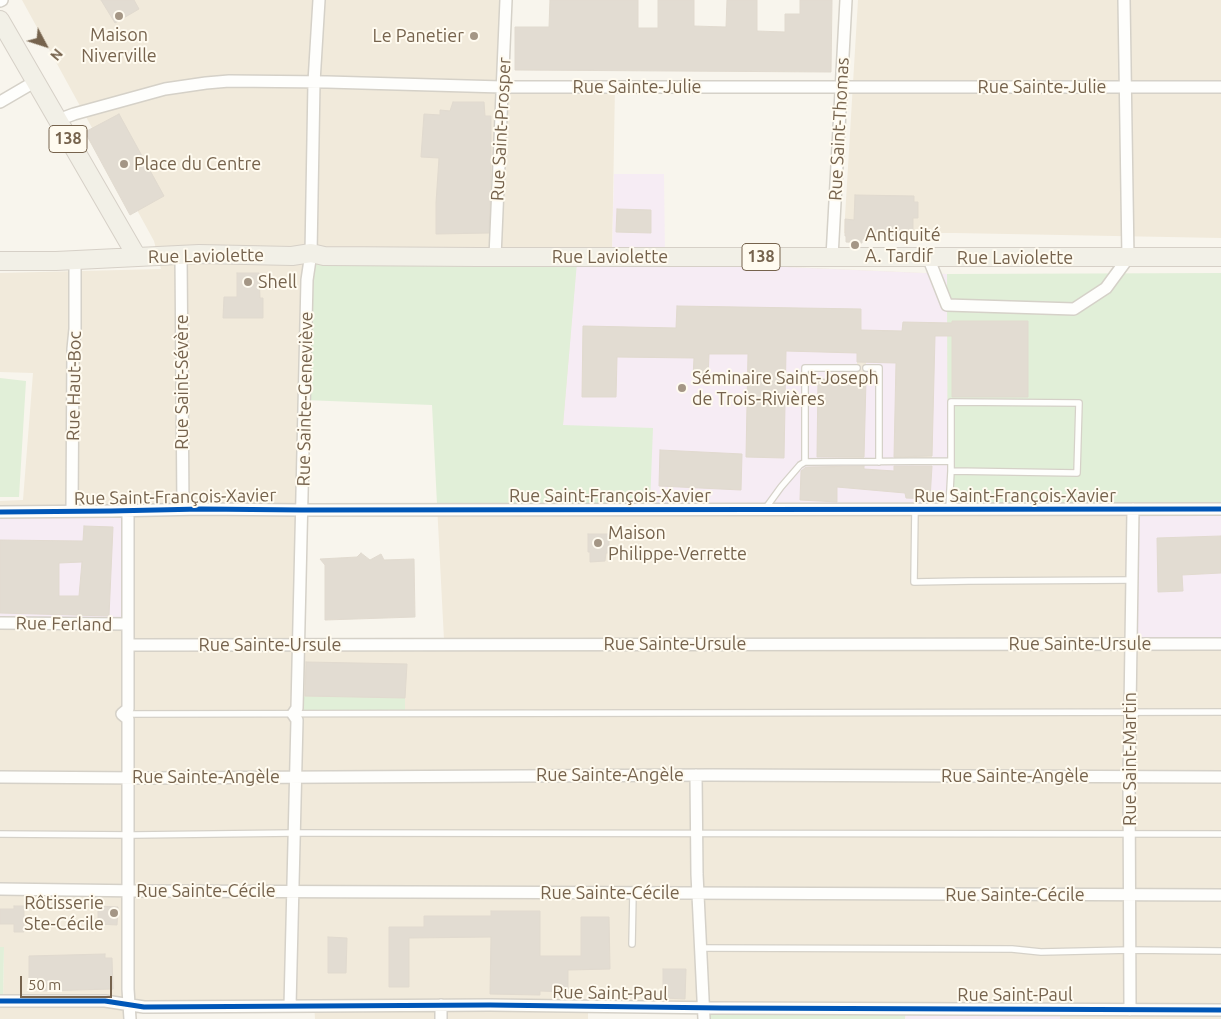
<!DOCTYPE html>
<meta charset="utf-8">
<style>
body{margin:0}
#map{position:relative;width:1221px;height:1019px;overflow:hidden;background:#f8f5ed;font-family:Ubuntu,sans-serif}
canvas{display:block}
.north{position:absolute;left:20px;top:20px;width:50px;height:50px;-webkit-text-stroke:4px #fffbf0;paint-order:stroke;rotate:130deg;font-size:14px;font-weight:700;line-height:20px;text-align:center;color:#76634d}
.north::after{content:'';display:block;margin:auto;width:18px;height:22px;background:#76634d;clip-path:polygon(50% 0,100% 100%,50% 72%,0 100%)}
.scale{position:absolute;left:20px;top:976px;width:92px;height:22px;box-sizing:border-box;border:2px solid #76634d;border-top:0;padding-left:6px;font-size:15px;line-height:18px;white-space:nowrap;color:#76634d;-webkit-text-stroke:4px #fffbf0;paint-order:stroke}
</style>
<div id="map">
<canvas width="1221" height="1019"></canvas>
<div class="north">N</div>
<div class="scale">50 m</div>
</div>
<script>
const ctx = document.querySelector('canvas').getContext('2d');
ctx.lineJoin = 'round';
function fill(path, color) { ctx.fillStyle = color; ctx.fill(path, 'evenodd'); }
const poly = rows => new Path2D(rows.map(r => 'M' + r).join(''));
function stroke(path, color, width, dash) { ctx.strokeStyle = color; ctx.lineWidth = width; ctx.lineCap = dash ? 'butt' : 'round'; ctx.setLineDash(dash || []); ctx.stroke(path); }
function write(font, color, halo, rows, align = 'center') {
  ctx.font = font + ' Ubuntu,sans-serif'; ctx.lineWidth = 4; ctx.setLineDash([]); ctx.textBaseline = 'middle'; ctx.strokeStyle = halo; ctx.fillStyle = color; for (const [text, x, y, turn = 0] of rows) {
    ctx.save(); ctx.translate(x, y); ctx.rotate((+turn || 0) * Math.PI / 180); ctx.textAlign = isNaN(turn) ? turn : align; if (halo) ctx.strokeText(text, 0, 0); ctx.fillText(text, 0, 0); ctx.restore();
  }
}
fill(poly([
 [22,0,501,0,497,84,615,86,612,257,586,258,947,274,947,305,1130,504,1152,503,1221,503,1221,1019,1060,1019,1060,1011,588,1003,588,1019,315,1019,314,1003,132,1001,132,1019,0,1019,0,1000,3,1000,4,948,0,947,0,501,23,500,33,373,0,372,0,273,161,269,154,241],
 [311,253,563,425,650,504,437,504,444,640,298,644],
 [858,0,1221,0,1221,238,955,233,844,233]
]), '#f1eadb');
fill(poly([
 [614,174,664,174,665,258,612,257],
 [577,258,947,274,948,504,650,505,563,425],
 [677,306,861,309,861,330,902,331,903,322,935,322,932,459,894,458,896,363,866,362,864,458,817,457,818,379,857,380,857,353,786,351,746,457,748,354,709,354,708,378,693,378,694,358,617,357,616,397,582,397,583,326,676,328],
 [0,505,122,508,122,629,0,627],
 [1126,507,1221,509,1221,637,1125,639],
 [906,1009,1060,1011,1060,1019,905,1019]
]), '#f6ecf4');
fill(poly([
 [311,253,577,262,563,425,653,428,650,505,437,504,432,405,304,400],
 [1221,273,1221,503,1152,503,1130,504,948,504,947,274],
 [0,378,26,381,19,497,0,497],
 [294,696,405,698,405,712,293,713],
 [0,947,4,947,3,1000,0,1000],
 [906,1009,905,1019,702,1019,702,1012]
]), '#e1efd8');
const building = poly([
 [101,0,134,0,139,9,115,23,101,0],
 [550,0,638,0,638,28,658,28,658,0,694,0,694,26,726,27,727,0,757,0,757,31,785,32,785,14,800,14,800,0,832,0,831,72,515,70,515,27,549,27,550,0],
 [453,102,484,102,485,116,491,116,491,182,489,233,436,234,436,203,439,158,421,157,424,114,440,115,440,110,450,111,453,102],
 [119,114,164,196,130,215,85,132,119,114],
 [855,195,914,196,914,202,918,202,918,218,913,218,913,236,868,235,868,239,862,239,862,243,846,242,846,236,845,236,845,219,854,220,855,195],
 [617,209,651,210,651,233,616,232,617,209],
 [237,273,259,273,260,298,263,298,263,318,223,318,224,297,237,297,237,273],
 [677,306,861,309,861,330,902,331,903,322,952,323,952,321,1028,321,1028,397,952,397,952,336,935,336,932,456,894,457,896,363,857,362,857,353,786,351,784,458,746,457,748,354,709,354,708,378,693,378,694,358,617,357,616,397,582,397,583,326,676,328,677,306],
 [818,379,866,380,864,457,817,457,818,379],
 [660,450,742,454,741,490,659,486,660,450],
 [864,466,864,469,894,471,894,466,932,466,930,499,906,498,905,493,837,487,837,502,800,500,801,471,806,467,864,466],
 [84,526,113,527,109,616,0,613,0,540,83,541,84,526],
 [82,562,79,596,59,596,59,563,82,562],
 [588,534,609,534,609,553,606,553,605,561,590,562,590,552,588,552,588,534],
 [1221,536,1221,573,1182,575,1183,591,1158,592,1157,538,1221,536],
 [361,553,370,560,381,554,384,560,414,559,415,617,325,620,325,565,320,559,357,557,361,553],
 [306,662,407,664,405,698,305,696,306,662],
 [14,906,24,906,24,932,14,932,14,924,0,924,0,909,14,909,14,906],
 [98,906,118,907,117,925,98,924,98,906],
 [491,911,540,911,540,956,581,956,581,917,609,917,610,969,568,970,568,992,540,991,540,995,490,994,491,937,409,938,409,987,389,987,389,927,424,927,424,916,491,916,491,911],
 [328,937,347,938,346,973,328,973,328,937],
 [105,954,105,958,112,958,113,989,38,991,38,985,29,985,29,956,105,954],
 [663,969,686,969,685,999,663,998,663,969]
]);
fill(building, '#e2dcd2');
stroke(building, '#e1dacf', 1);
const service = poly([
 [857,368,805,368,805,462,951,461],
 [866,368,879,368,879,462],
 [765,509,781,487,800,465,805,462],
 [915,509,914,582,969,581,1132,580],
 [949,509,951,471,951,402,1079,403,1077,473,951,471],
 [123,714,1221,712],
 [0,834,134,835,294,833,1221,834],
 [632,944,633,893],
 [701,948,1012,949,1041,952,1130,950,1221,951]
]);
const minor = poly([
 [0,1,2,0],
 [0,102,36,81],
 [58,120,74,114,165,89,206,83,229,81,327,82,502,87,1221,87],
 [181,255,183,509],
 [495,257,506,0],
 [832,257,846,0],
 [928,257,947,305,1074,309,1106,288,1128,258,1124,0],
 [72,511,73,349,75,329,75,260],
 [128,511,128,709,122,714,128,719,128,989,130,1019],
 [0,512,111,511,201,509,302,510,1221,509],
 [0,623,128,624],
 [128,645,1221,644],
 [696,775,697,874,704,1019],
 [0,777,143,778,711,775,1221,777],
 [0,889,143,891,1221,895],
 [0,1001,105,1001,144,1007,490,1005,722,1008,1221,1010],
 [441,1005,441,1019],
 [290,1006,297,720,293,714,297,708,307,280,311,253,314,82,319,0],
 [1130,1010,1129,777,1130,717,1133,713,1130,709,1133,509]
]);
const primary = poly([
 [0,20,137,257],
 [0,261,56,261,199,254,292,256,311,253,324,256,479,257,1221,257]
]);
stroke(service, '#d5d1c8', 8);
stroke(minor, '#d5d1c8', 14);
stroke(primary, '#d6d0c7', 20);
stroke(service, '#fefefc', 5.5);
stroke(minor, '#fefefc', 11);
stroke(primary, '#f2f0e7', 18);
stroke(poly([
 [0,512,111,511,201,509,302,510,1221,509],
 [0,1001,105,1001,144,1007,490,1005,722,1008,1221,1010]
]), '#0057b8', 5);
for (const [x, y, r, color] of [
 [119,16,5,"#a49685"],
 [474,36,5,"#a49685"],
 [124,164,5,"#a49685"],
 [855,245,5,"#a49685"],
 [248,282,5,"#a49685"],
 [682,388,5,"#a49685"],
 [598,543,5,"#a49685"],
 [114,913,5,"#a49685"]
]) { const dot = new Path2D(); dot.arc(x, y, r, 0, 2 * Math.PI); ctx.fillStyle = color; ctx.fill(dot); stroke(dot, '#fffbf0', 2); }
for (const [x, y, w] of [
 [68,139,38],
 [761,257,38]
]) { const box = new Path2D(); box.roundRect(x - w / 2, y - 13.5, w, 27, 4); ctx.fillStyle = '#fffbf0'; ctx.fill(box); stroke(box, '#76634d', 1); }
write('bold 16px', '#76634d', null, [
 ["138",68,139],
 ["138",761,257]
]);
write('18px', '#76634d', '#fffbf0', [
 ["Maison",119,35,"center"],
 ["Niverville",119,56,"center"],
 ["Le Panetier",464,36,"right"],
 ["Place du Centre",134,164],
 ["Antiquité",865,235],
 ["A. Tardif",865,256],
 ["Shell",258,282],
 ["Séminaire Saint-Joseph",692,378],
 ["de Trois‑Rivières",692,399],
 ["Maison",608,533],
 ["Philippe-Verrette",608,554],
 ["Rôtisserie",104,903,"right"],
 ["Ste-Cécile",104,924,"right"]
], 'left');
write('18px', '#76634d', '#fffbf0', [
 ["Rue Sainte-Julie",637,87],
 ["Rue Sainte-Julie",1042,87],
 ["Rue Saint-Prosper",501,129,-87],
 ["Rue Saint-Thomas",839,129,-87],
 ["Rue Laviolette",206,256,-1],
 ["Rue Laviolette",610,257],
 ["Rue Laviolette",1015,258],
 ["Rue Saint-Sévère",182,382,-90],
 ["Rue Haut-Boc",74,386,-89],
 ["Rue Sainte-Geneviève",305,399,-89],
 ["Rue Saint-François-Xavier",610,496],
 ["Rue Saint-François-Xavier",1015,496],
 ["Rue Saint-François-Xavier",175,497,-1],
 ["Rue Ferland",64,624,1],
 ["Rue Sainte-Ursule",675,644],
 ["Rue Sainte-Ursule",1080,644],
 ["Rue Sainte-Ursule",270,645],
 ["Rue Saint-Martin",1130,759,-90],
 ["Rue Sainte-Angèle",610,775],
 ["Rue Sainte-Angèle",1015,776],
 ["Rue Sainte-Angèle",206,777],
 ["Rue Sainte-Cécile",206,891],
 ["Rue Sainte-Cécile",610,893],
 ["Rue Sainte-Cécile",1015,895],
 ["Rue Saint-Paul",610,993,1],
 ["Rue Saint-Paul",1015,995]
]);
</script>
